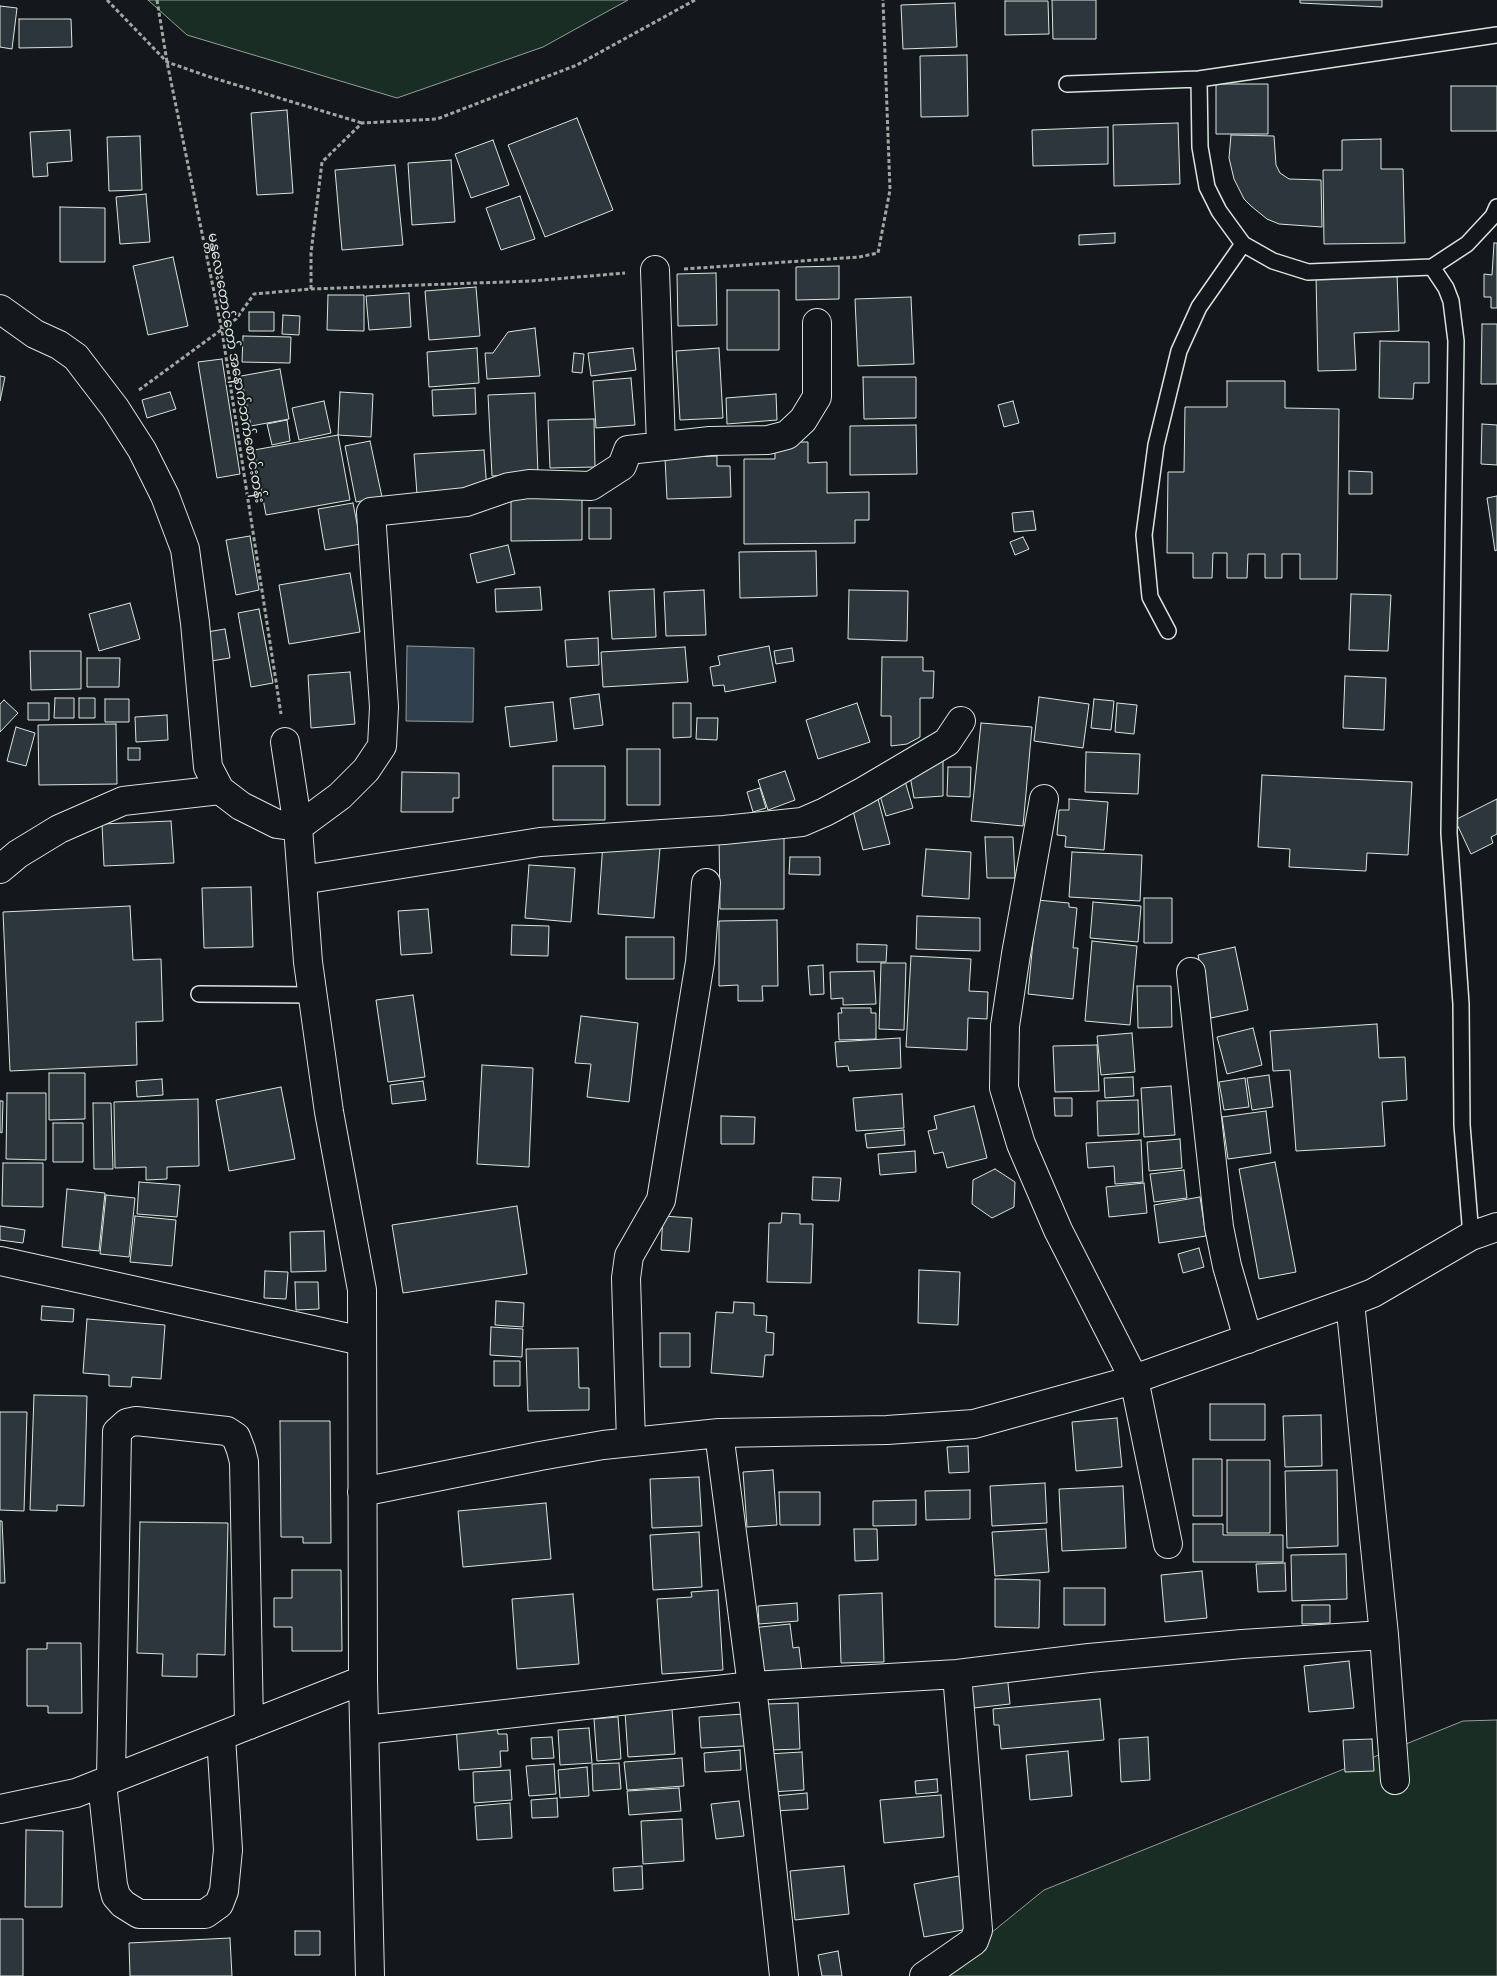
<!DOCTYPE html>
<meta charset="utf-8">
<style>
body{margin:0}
canvas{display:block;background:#14181c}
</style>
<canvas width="1497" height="1976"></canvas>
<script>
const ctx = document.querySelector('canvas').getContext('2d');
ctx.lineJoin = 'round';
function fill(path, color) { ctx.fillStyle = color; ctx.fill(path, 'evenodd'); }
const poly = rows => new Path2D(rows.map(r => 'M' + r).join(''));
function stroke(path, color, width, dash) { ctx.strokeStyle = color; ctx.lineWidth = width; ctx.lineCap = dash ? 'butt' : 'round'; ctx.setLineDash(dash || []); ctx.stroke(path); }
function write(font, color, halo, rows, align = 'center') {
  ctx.font = font + ' Montserrat,"Noto Sans Myanmar",sans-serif'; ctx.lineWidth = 4; ctx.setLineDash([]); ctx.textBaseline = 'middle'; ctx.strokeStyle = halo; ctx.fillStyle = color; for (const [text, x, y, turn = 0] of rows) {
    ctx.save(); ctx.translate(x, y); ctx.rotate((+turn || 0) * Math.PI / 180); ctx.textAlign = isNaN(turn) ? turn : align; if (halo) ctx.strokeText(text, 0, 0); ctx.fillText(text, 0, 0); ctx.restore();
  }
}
const green = poly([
 [148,0,628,0,543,47,397,98,187,35,148,0],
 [1497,1720,1497,1976,938,1976,1044,1890,1463,1721,1497,1720]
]);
fill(green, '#1a2d24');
stroke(green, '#939e99', 1);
const water = poly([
 [407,646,474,648,473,722,406,721,407,646]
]);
fill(water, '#2f3f4d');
stroke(water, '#939e99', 1);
const building = poly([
 [1052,0,1096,0,1096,39,1053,39,1052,0],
 [1300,0,1382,0,1382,7,1300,3,1300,0],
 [1005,1,1048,1,1049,34,1005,35,1005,1],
 [955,3,957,47,903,49,901,5,955,3],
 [0,6,17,8,12,49,0,47,0,6],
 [19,19,71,19,72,47,19,48,19,19],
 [967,55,968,116,921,117,920,56,967,55],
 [1216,84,1268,84,1268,134,1216,134,1216,84],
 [1451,86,1497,86,1497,131,1451,131,1451,86],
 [287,110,293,193,257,195,251,113,287,110],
 [577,118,613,210,545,237,508,145,577,118],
 [1178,123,1180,184,1114,186,1113,125,1178,123],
 [1108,127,1108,164,1033,166,1032,130,1108,127],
 [70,130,72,161,47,163,48,176,33,177,30,132,70,130],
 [1231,135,1274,136,1276,165,1280,173,1289,179,1321,180,1322,227,1279,224,1267,219,1251,206,1244,199,1234,179,1229,158,1231,135],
 [140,136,142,190,109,191,107,137,140,136],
 [1381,139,1381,169,1403,169,1405,243,1324,244,1323,170,1342,170,1342,140,1381,139],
 [493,140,509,185,471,198,455,154,493,140],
 [451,160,455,222,412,225,408,163,451,160],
 [395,165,403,245,342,250,335,170,395,165],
 [146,194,150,242,120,244,116,197,146,194],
 [520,196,535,239,501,250,486,208,520,196],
 [60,207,105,208,105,262,60,262,60,207],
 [1115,233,1115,243,1079,245,1079,235,1115,233],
 [1494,243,1497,243,1497,308,1491,308,1491,297,1484,297,1484,274,1492,275,1494,243],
 [173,257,188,326,148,335,133,266,173,257],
 [839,266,839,299,796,300,796,267,839,266],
 [716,273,717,325,678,326,677,274,716,273],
 [1397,273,1399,331,1354,333,1356,370,1318,371,1316,275,1397,273],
 [476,287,480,336,429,340,425,291,476,287],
 [727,290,779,290,779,350,727,350,727,290],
 [409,293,411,327,369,330,366,296,409,293],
 [328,295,364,295,364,331,327,330,328,295],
 [911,297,914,364,858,366,855,299,911,297],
 [249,312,274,312,274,331,249,331,249,312],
 [283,315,300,316,299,335,282,334,283,315],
 [1482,324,1497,324,1497,384,1481,384,1482,324],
 [535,328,540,376,487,379,485,353,493,353,508,332,535,328],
 [243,336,291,337,290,363,242,362,243,336],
 [1380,341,1429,342,1429,383,1414,383,1413,399,1379,398,1380,341],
 [477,348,479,383,429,387,427,352,477,348],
 [633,348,636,370,591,376,588,353,633,348],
 [719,348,723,418,680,420,676,351,719,348],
 [574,353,584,354,582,373,572,372,574,353],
 [222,359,240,474,217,478,198,362,222,359],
 [280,369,289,419,251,426,241,376,280,369],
 [0,376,5,377,0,401,0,376],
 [863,377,916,377,916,418,864,419,863,377],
 [631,378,635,425,596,428,593,381,631,378],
 [1227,381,1285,381,1285,408,1339,409,1337,579,1300,579,1300,554,1282,554,1282,578,1265,578,1265,554,1248,554,1247,578,1227,578,1227,553,1213,553,1212,578,1193,578,1193,553,1167,553,1168,472,1184,472,1185,407,1227,407,1227,381],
 [475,388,476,414,433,416,432,390,475,388],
 [170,392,176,409,147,418,142,400,170,392],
 [340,392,373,394,371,437,338,435,340,392],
 [535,393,538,474,492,476,488,395,535,393],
 [776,394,777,420,727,424,726,398,776,394],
 [324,401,331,433,299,440,292,408,324,401],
 [1013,401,1019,423,1004,427,998,405,1013,401],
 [594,419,595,467,550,468,548,420,594,419],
 [287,420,290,441,272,445,267,424,287,420],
 [1482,424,1497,425,1497,465,1481,464,1482,424],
 [916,425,917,474,850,475,850,426,916,425],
 [338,435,350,500,266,515,254,450,338,435],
 [370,441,382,497,356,502,345,446,370,441],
 [775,442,808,442,808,463,827,462,827,493,869,492,869,520,855,520,855,543,744,544,744,459,775,459,775,442],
 [484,450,487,491,417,494,414,454,484,450],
 [717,456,717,466,730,466,731,497,667,499,665,458,717,456],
 [1349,471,1372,472,1372,494,1349,494,1349,471],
 [511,494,582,494,582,540,511,541,511,494],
 [1497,496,1497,550,1495,551,1487,498,1497,496],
 [353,503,361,544,325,550,318,509,353,503],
 [589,508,611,508,611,539,589,539,589,508],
 [1033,511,1036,530,1014,532,1012,513,1033,511],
 [250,536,259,590,236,595,226,540,250,536],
 [1023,537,1029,549,1015,555,1010,542,1023,537],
 [508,545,515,574,477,583,470,554,508,545],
 [816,551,817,596,740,598,739,552,816,551],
 [350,573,360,632,289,644,279,585,350,573],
 [540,587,542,610,496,612,495,589,540,587],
 [654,589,656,637,612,639,609,591,654,589],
 [704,590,706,635,666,636,664,592,704,590],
 [849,590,908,591,907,641,848,639,849,590],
 [1351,594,1391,595,1388,651,1349,650,1351,594],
 [130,603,140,639,99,651,89,614,130,603],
 [259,609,273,683,251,687,238,613,259,609],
 [225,629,230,658,205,662,201,633,225,629],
 [598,638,599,665,567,667,565,640,598,638],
 [769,646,776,682,725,692,724,685,713,686,710,667,720,665,718,656,769,646],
 [685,647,688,682,603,687,601,652,685,647],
 [792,648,794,661,776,664,774,651,792,648],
 [30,651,81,651,81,689,31,690,30,651],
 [882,657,923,657,923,671,934,671,933,698,920,698,920,737,907,744,891,746,891,716,881,716,882,657],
 [87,658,120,658,119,687,87,687,87,658],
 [350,672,355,724,311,728,308,675,350,672],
 [1345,676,1386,678,1384,730,1343,728,1345,676],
 [599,694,603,725,574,729,570,698,599,694],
 [1039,697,1089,704,1083,748,1034,741,1039,697],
 [55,698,74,698,74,718,54,718,55,698],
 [79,698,95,698,95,718,79,718,79,698],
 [105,699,129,699,129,722,105,722,105,699],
 [1094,699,1114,701,1111,730,1091,728,1094,699],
 [4,700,18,713,0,732,0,704,4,700],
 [553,702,557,741,510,747,505,707,553,702],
 [28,703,49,703,49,720,28,720,28,703],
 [673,703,691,703,691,737,673,738,673,703],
 [857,703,870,742,818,759,806,720,857,703],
 [1117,703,1137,705,1134,734,1115,732,1117,703],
 [167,715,168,740,136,742,135,717,167,715],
 [697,718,718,718,717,740,696,739,697,718],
 [981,723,1032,727,1023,826,971,821,981,723],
 [116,724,117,784,39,785,38,725,116,724],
 [16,727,35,733,26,766,7,761,16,727],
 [128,748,140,748,140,760,128,760,128,748],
 [627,749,660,749,660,805,627,805,627,749],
 [1086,752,1140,754,1138,794,1085,792,1086,752],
 [943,759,943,796,914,798,910,776,943,759],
 [553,766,605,766,605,820,553,820,553,766],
 [948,767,971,767,970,797,947,796,948,767],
 [785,771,795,800,768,810,758,780,785,771],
 [402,772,459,773,459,798,453,798,453,812,401,812,402,772],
 [1262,775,1412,782,1408,855,1367,853,1366,871,1289,867,1290,849,1258,847,1262,775],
 [905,781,913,808,886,816,878,789,905,781],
 [760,788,766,808,753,812,747,792,760,788],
 [878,799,890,844,863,850,852,807,878,799],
 [1069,799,1108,802,1104,850,1065,847,1066,836,1057,835,1059,810,1069,810,1069,799],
 [1497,799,1497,834,1491,837,1493,843,1471,854,1455,820,1497,799],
 [171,821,174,863,104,866,102,824,171,821],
 [784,833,784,909,720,909,719,834,784,833],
 [985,837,1013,837,1015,878,987,878,985,837],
 [603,843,660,848,654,918,598,914,603,843],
 [926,849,971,852,969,899,922,896,926,849],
 [1072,852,1142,855,1140,901,1069,897,1072,852],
 [790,857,820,857,820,875,789,874,790,857],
 [529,865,575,868,571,922,525,918,529,865],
 [251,887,253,947,204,948,202,888,251,887],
 [1144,898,1172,898,1172,943,1144,943,1144,898],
 [1037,900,1069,903,1069,907,1077,908,1073,948,1078,948,1073,999,1028,994,1037,900],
 [1093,902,1141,906,1138,942,1090,938,1093,902],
 [130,906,133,960,161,959,163,1021,136,1022,137,1065,10,1071,3,912,130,906],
 [428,909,432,953,401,955,398,911,428,909],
 [917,916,980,918,980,951,916,949,917,916],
 [777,920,778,986,762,986,763,1001,738,1001,738,985,719,986,719,921,777,920],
 [512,925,549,926,548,956,511,955,512,925],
 [626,937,674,937,674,979,626,979,626,937],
 [1092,941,1137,946,1130,1025,1085,1021,1092,941],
 [857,944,887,945,886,962,857,962,857,944],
 [1235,947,1248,1010,1211,1018,1198,955,1235,947],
 [911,956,971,959,969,991,988,992,987,1019,968,1018,967,1050,906,1047,911,956],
 [881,963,906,963,904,1030,879,1029,881,963],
 [823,965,824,994,810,995,808,966,823,965],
 [874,971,876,1004,843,1005,843,998,831,999,830,972,874,971],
 [1137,986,1171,986,1172,1027,1138,1028,1137,986],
 [413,995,425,1077,388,1082,376,1000,413,995],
 [841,1008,871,1008,871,1013,876,1013,876,1039,839,1040,838,1013,842,1013,841,1008],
 [581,1016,638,1023,629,1102,587,1097,591,1064,575,1063,581,1016],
 [1377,1024,1379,1058,1405,1057,1407,1100,1382,1102,1385,1146,1296,1151,1290,1070,1273,1071,1270,1031,1377,1024],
 [1253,1028,1262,1065,1227,1074,1217,1037,1253,1028],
 [1132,1033,1135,1072,1101,1075,1097,1036,1132,1033],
 [900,1038,901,1068,849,1071,848,1066,837,1067,835,1042,900,1038],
 [1097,1045,1099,1091,1055,1092,1053,1046,1097,1045],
 [482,1065,533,1068,529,1167,477,1164,482,1065],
 [49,1073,85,1073,85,1119,49,1120,49,1073],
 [1269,1075,1273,1107,1252,1110,1247,1078,1269,1075],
 [1133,1077,1134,1096,1105,1098,1104,1078,1133,1077],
 [1245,1078,1249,1107,1224,1110,1219,1082,1245,1078],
 [162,1079,163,1095,137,1097,136,1081,162,1079],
 [423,1081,426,1100,392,1104,390,1085,423,1081],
 [1171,1086,1175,1135,1144,1137,1141,1088,1171,1086],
 [281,1087,295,1159,229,1171,216,1100,281,1087],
 [7,1093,46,1093,46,1160,6,1159,7,1093],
 [902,1094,904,1128,856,1131,853,1098,902,1094],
 [1054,1098,1072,1098,1072,1116,1055,1116,1054,1098],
 [198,1099,199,1166,167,1167,167,1179,146,1180,146,1167,115,1168,114,1102,198,1099],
 [1138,1100,1139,1134,1098,1136,1097,1101,1138,1100],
 [0,1101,3,1101,2,1133,0,1132,0,1101],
 [93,1103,111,1103,113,1169,94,1169,93,1103],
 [974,1106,987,1158,947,1168,943,1152,934,1154,928,1131,937,1129,934,1116,974,1106],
 [1266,1111,1271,1153,1228,1159,1222,1117,1266,1111],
 [721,1116,755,1117,754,1144,721,1144,721,1116],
 [53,1123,83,1123,83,1162,53,1162,53,1123],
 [904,1130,905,1145,867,1148,865,1134,904,1130],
 [1180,1139,1182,1168,1149,1171,1147,1142,1180,1139],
 [1141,1140,1143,1182,1115,1184,1114,1166,1088,1168,1086,1143,1141,1140],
 [915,1151,916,1172,880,1175,878,1154,915,1151],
 [1275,1162,1296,1272,1259,1279,1239,1169,1275,1162],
 [3,1163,43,1163,43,1207,2,1206,3,1163],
 [995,1169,1015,1182,1014,1207,992,1218,972,1204,973,1180,995,1169],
 [1184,1170,1187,1198,1154,1202,1150,1174,1184,1170],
 [813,1177,841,1178,839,1201,812,1200,813,1177],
 [139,1182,180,1185,177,1217,137,1214,139,1182],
 [1144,1183,1147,1213,1109,1217,1106,1187,1144,1183],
 [67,1189,105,1193,99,1251,62,1247,67,1189],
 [106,1195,135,1198,129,1257,100,1254,106,1195],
 [1200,1197,1206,1236,1159,1243,1154,1205,1200,1197],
 [517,1206,527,1274,403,1293,392,1225,517,1206],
 [782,1213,800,1214,800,1224,813,1224,811,1283,767,1282,769,1223,781,1223,782,1213],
 [135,1216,176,1220,172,1266,130,1262,135,1216],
 [663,1216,692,1218,689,1252,661,1250,663,1216],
 [0,1226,25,1230,23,1243,0,1240,0,1226],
 [324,1231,326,1271,291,1272,290,1232,324,1231],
 [1199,1248,1204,1267,1183,1273,1178,1254,1199,1248],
 [919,1270,960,1272,958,1325,918,1323,919,1270],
 [265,1271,288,1272,286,1299,264,1298,265,1271],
 [295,1282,318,1282,319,1309,296,1310,295,1282],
 [496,1301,524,1303,523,1327,495,1325,496,1301],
 [734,1302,754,1303,754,1315,767,1316,766,1332,774,1333,773,1355,765,1355,763,1377,711,1373,716,1312,733,1313,734,1302],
 [42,1306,74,1309,73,1322,41,1320,42,1306],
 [87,1319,165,1325,161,1379,132,1377,131,1387,109,1386,109,1375,83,1373,87,1319],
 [491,1327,523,1329,522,1357,490,1355,491,1327],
 [660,1333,690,1333,690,1367,660,1367,660,1333],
 [578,1348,579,1388,589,1388,589,1410,528,1411,526,1349,578,1348],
 [494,1361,520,1361,520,1386,494,1386,494,1361],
 [34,1395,87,1396,84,1506,57,1505,57,1511,30,1510,34,1395],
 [1210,1404,1265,1404,1265,1440,1210,1440,1210,1404],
 [0,1412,27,1412,24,1511,0,1510,0,1412],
 [1321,1415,1322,1466,1285,1467,1283,1416,1321,1415],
 [1117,1418,1122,1467,1076,1471,1072,1422,1117,1418],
 [280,1421,330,1421,331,1543,303,1543,303,1537,281,1537,280,1421],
 [968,1446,969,1472,949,1473,947,1447,968,1446],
 [1193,1459,1222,1459,1222,1516,1193,1516,1193,1459],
 [1227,1460,1270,1460,1270,1533,1227,1533,1227,1460],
 [773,1470,777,1525,747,1527,743,1472,773,1470],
 [1337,1470,1338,1546,1287,1548,1285,1471,1337,1470],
 [699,1477,702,1526,652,1528,650,1479,699,1477],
 [1045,1483,1047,1523,992,1526,990,1486,1045,1483],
 [1123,1486,1126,1548,1062,1551,1059,1489,1123,1486],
 [970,1490,970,1519,926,1520,925,1491,970,1490],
 [779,1492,820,1492,820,1525,780,1525,779,1492],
 [916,1500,916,1525,873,1526,873,1501,916,1500],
 [546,1503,551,1559,463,1567,458,1511,546,1503],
 [0,1521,2,1521,5,1583,0,1583,0,1521],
 [140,1522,228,1523,225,1655,197,1654,197,1677,162,1676,163,1654,137,1653,140,1522],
 [1193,1524,1223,1524,1223,1535,1283,1535,1283,1562,1193,1562,1193,1524],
 [854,1529,877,1529,878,1560,855,1561,854,1529],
 [1046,1529,1049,1572,995,1576,992,1532,1046,1529],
 [699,1532,702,1587,653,1590,650,1535,699,1532],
 [1346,1554,1347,1599,1292,1601,1291,1555,1346,1554],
 [1285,1563,1286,1591,1258,1592,1256,1564,1285,1563],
 [292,1570,341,1570,342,1651,292,1651,292,1627,274,1627,274,1598,292,1598,292,1570],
 [1202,1571,1207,1618,1165,1622,1161,1575,1202,1571],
 [995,1579,1040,1580,1039,1628,995,1627,995,1579],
 [1064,1588,1105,1588,1105,1625,1064,1625,1064,1588],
 [718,1590,723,1670,662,1674,657,1599,692,1597,691,1592,718,1590],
 [882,1593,884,1662,841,1663,839,1595,882,1593],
 [573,1594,579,1664,517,1669,512,1599,573,1594],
 [797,1603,798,1621,759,1624,758,1606,797,1603],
 [1302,1605,1330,1605,1330,1623,1302,1624,1302,1605],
 [790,1624,793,1648,799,1647,802,1672,757,1677,751,1628,790,1624],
 [47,1643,81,1643,82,1713,48,1713,48,1706,27,1706,27,1649,47,1649,47,1643],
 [1349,1661,1354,1708,1309,1712,1304,1666,1349,1661],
 [1007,1673,1010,1704,974,1708,971,1676,1007,1673],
 [1100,1699,1104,1740,1001,1749,999,1725,994,1725,993,1709,1100,1699],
 [798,1703,800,1749,769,1750,767,1704,798,1703],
 [672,1709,675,1754,628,1757,625,1712,672,1709],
 [743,1714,745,1746,701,1748,699,1717,743,1714],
 [618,1717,621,1759,597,1761,594,1719,618,1717],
 [497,1723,498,1734,507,1734,508,1751,500,1751,501,1767,459,1770,456,1725,497,1723],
 [589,1728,592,1763,560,1765,558,1730,589,1728],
 [552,1737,554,1758,532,1759,531,1738,552,1737],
 [1148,1737,1150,1780,1121,1782,1119,1739,1148,1737],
 [1372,1739,1374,1771,1345,1772,1343,1740,1372,1739],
 [740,1750,741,1770,705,1772,704,1753,740,1750],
 [1068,1751,1072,1796,1030,1800,1026,1755,1068,1751],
 [802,1752,804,1790,771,1792,768,1754,802,1752],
 [682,1758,684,1786,627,1790,624,1762,682,1758],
 [619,1763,621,1789,593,1791,592,1764,619,1763],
 [554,1764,556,1794,529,1796,526,1766,554,1764],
 [587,1767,589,1796,560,1798,558,1770,587,1767],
 [510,1770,512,1800,474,1803,473,1772,510,1770],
 [937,1779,938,1792,916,1794,915,1781,937,1779],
 [679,1788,681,1811,629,1815,627,1791,679,1788],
 [807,1793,808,1809,775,1811,774,1796,807,1793],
 [941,1795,944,1837,884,1843,880,1800,941,1795],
 [557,1798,558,1817,532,1818,531,1800,557,1798],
 [739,1801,744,1836,716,1839,711,1804,739,1801],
 [510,1803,512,1838,477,1840,475,1806,510,1803],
 [682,1819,684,1861,643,1864,641,1821,682,1819],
 [26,1830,63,1831,62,1907,25,1907,26,1830],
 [642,1866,643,1889,614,1891,613,1868,642,1866],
 [844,1866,849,1914,795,1920,790,1871,844,1866],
 [959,1876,968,1929,924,1937,914,1884,959,1876],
 [0,1919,23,1919,23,1976,0,1976,0,1919],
 [295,1931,320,1931,320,1955,295,1955,295,1931],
 [230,1938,232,1976,130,1976,129,1943,230,1938],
 [838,1951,842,1976,822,1976,818,1955,838,1951]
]);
fill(building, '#2c363c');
stroke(building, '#d8e6dc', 1);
const service = poly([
 [1199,79,1200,147,1207,187,1219,211,1243,244,1273,261,1308,272,1432,267,1446,288,1451,301,1456,341,1449,833,1461,1004,1462,1125,1471,1236],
 [1067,84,1199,79,1497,35],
 [1432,267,1467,244,1493,216,1497,207],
 [1168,631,1150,597,1144,535,1156,445,1179,351,1199,307,1243,244],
 [199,994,313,995]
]);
const minor = poly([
 [655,270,661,446],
 [0,309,35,334,59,345,76,357,115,408,142,450,165,496,185,549,195,623,208,767,220,790,241,806,277,824,298,827,340,796,366,770,382,746,384,707,371,512,466,502,509,487,529,484,591,486,622,466,628,450,710,441,768,440,787,435,803,420,817,397,817,323],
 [285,742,298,827,308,962,329,1112,362,1290,363,1680,370,1976],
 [1044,799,1016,954,1005,1026,1004,1088,1021,1144,1058,1230,1134,1379,1168,1544],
 [0,869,18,854,59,829,123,801,220,790],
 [302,880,540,842,724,830,802,822,825,812,864,791,947,742,961,721],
 [1191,972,1219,1227,1227,1266,1248,1339],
 [0,1261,362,1341],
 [1350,1302,1384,1635,1395,1780],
 [719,1433,752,1686,784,1976],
 [631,1442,626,1278,629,1256,661,1200,700,962,706,883],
 [362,1492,540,1456,603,1445,719,1433,887,1430,974,1424,1126,1382,1350,1302,1373,1293,1471,1236,1497,1227],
 [365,1730,752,1686,957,1674,1089,1658,1242,1644,1384,1635],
 [111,1779,117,1432,127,1423,136,1421,227,1431,236,1437,241,1450,244,1462,249,1725],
 [102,1783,113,1885,116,1896,123,1904,139,1914,205,1914,219,1904,224,1891,228,1850,221,1736],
 [0,1809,76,1793,363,1680],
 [924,1976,974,1941,978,1930,957,1674]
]);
stroke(service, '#d8e6dc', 18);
stroke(minor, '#d8e6dc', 30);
stroke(poly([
 [107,0,167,62,210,77,362,123],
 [157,0,167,62,222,331,281,714],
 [684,269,859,257,878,253,890,190,883,0],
 [311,289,311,253,322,162,362,123,437,119,577,65,695,0],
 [139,390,236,319,254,294,311,289,531,281,625,273]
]), '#9da8a2', 3, [4, 2.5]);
stroke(service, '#14181c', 15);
stroke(minor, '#14181c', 28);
write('14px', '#d8e6dc', '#14181c', [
 ["မန္တလေးတောင်တော် အနောက်ဘက်စောင်းတန်း",236,368,80]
]);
</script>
